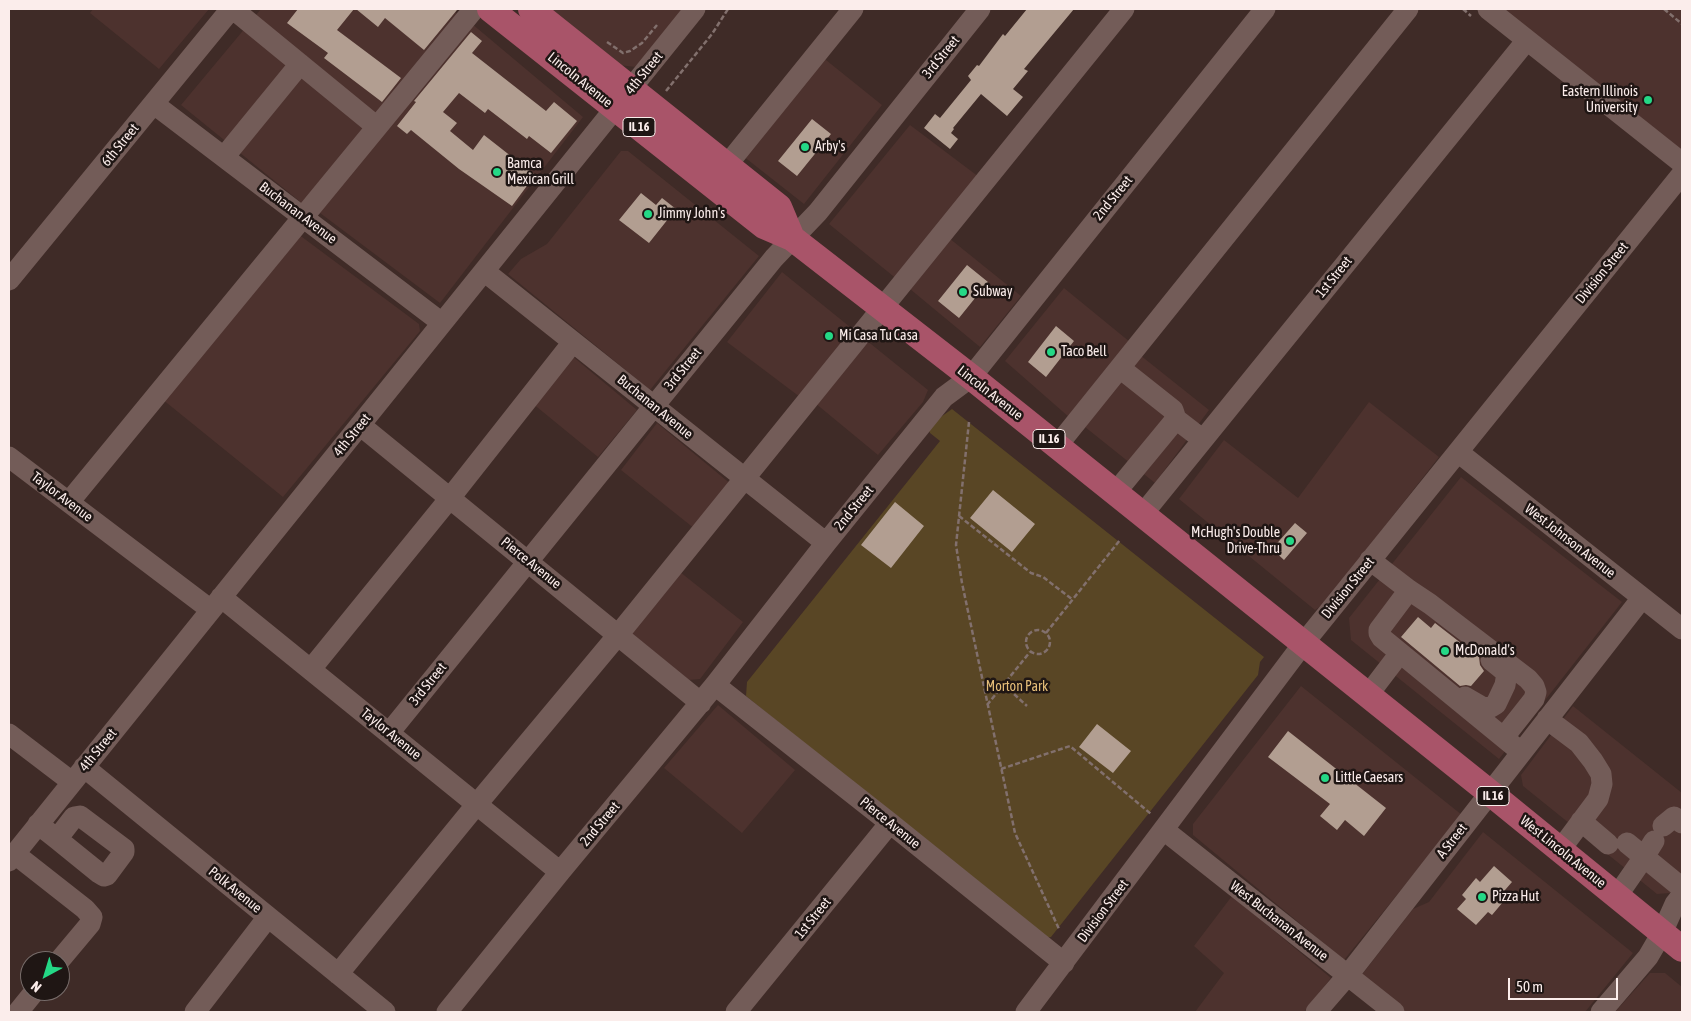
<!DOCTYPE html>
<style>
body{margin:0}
#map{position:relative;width:1691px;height:1021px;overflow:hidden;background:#3f2b27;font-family:"Asap Condensed",sans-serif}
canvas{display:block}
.frame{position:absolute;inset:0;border:10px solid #fbedeb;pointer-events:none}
.north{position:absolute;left:20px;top:951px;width:50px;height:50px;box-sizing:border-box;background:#1f1614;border:1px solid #776c6a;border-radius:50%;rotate:219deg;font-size:14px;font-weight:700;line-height:20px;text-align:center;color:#fbedeb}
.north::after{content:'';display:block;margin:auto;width:18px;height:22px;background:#24d886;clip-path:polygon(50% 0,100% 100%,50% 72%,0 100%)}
.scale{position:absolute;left:1508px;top:978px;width:110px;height:22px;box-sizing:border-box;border:2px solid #fbedeb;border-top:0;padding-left:6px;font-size:15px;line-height:18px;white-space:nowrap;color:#fbedeb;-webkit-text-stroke:4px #1f1614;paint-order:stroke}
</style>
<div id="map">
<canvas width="1691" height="1021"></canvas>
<div class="frame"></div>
<div class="north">N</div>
<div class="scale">50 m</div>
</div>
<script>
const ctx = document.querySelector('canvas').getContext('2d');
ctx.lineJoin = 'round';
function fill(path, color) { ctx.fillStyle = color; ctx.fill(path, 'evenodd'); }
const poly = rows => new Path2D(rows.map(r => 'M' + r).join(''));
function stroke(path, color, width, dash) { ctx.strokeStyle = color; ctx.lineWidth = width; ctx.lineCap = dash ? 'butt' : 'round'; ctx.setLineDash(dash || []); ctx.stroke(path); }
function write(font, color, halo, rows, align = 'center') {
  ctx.font = font + ' "Asap Condensed",sans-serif'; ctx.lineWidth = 5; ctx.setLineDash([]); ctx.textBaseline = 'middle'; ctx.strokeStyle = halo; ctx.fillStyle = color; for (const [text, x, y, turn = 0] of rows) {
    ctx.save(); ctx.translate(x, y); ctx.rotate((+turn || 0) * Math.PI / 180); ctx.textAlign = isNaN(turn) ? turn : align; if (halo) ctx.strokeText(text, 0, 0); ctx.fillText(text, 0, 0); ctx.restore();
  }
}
fill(poly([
 [93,9,209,9,159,69,90,13],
 [261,9,452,9,463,19,303,204,181,105],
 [540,9,684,9,636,67,609,64],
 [1498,9,1682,9,1682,155],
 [465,18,583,117,440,303,316,210],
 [821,56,882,105,804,204,743,156],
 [910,125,979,177,898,280,829,224],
 [621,151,628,151,759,256,650,390,508,274,521,259,547,244],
 [298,234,419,324,420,331,283,497,162,399],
 [949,238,1021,296,980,347,910,289],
 [782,272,855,331,800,397,727,342],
 [1064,288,1130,342,1070,418,1005,361],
 [866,340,928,390,923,402,878,455,815,403],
 [571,355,637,410,598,457,532,403],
 [1140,355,1209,410,1155,483,1085,427],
 [1369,402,1439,457,1324,604,1315,610,1179,499,1224,440,1298,498],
 [657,423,732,485,695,529,621,470],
 [1461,477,1622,602,1499,759,1351,640,1349,618],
 [675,568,743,622,700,679,689,680,626,629],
 [1301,686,1462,815,1344,960,1193,835,1193,824],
 [718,705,795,770,742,833,664,768],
 [1573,706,1682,793,1682,878,1670,893,1657,894,1523,786,1521,775],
 [1483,832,1633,953,1585,1012,1406,1012,1360,977,1413,909,1429,902],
 [1232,896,1331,978,1304,1012,1195,1012,1224,973,1194,946],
 [1650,973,1665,973,1682,987,1682,1012,1615,1012]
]), '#4d322e');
fill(poly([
 [952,409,1264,657,1260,662,1258,675,1051,937,1045,938,746,696,747,682,940,441,930,433,929,430,938,419]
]), '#594625');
fill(poly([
 [298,9,354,9,337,30,401,78,382,102,324,58,328,53,287,23],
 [356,9,455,9,457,10,424,50,385,18,378,27],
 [1027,9,1074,9,1024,69,1028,71,1013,89,1023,97,1007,116,981,94,953,128,954,129,951,133,958,139,950,149,924,128,935,114,940,118,971,80,968,76,977,65,979,66,1003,34,1005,36],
 [471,32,482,41,472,53,546,111,554,102,577,121,551,153,529,136,527,139,488,109,485,113,459,93,443,112,457,123,450,131,473,150,484,135,535,175,512,206,459,169,411,130,407,134,397,126,416,102,414,101],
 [812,119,831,134,797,176,778,161],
 [641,193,656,205,662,198,676,209,649,243,619,220],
 [967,265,988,282,959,318,938,301],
 [1056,326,1074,341,1046,377,1028,362],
 [993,490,1035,524,1012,552,970,518],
 [895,502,924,526,891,568,861,545],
 [1295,523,1307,533,1284,560,1272,549],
 [1418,617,1431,628,1435,623,1479,657,1480,665,1484,671,1471,686,1466,685,1460,686,1401,637],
 [1097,724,1131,751,1113,773,1079,747],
 [1288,731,1386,808,1364,836,1345,820,1337,830,1320,816,1330,804,1268,757],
 [1494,866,1512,882,1498,898,1503,902,1492,915,1488,912,1476,925,1457,909,1466,899,1462,895,1476,878,1480,882]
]), '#b29e91');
stroke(poly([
 [1463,9,1471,16],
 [1664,9,1682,24],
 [607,42,623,53,630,51,642,43,657,25],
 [666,91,712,34,728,9],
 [969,422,956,545,962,583,1015,833,1059,929],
 [959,516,1031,573,1043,577,1073,600],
 '1026 642a12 12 0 1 1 24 0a12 12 0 1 1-24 0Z',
 [1046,633,1120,540],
 [1003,684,1027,706],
 [987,705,1030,652],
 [1001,769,1070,746,1151,814]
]), '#82706d', 2.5, [5, 2.5]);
stroke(poly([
 [233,9,377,127],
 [1488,9,1682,163],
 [154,104,442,323],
 [224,157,300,64],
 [727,165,853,9],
 [484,271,826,543],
 [9,280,231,9],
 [1120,368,1173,410,1176,419,1202,439],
 [360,425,701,703],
 [1057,446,1408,9],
 [1458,452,1682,629],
 [9,457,211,610],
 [1115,493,1176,419],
 [69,502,474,9],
 [1142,515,1527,40],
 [1370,560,1409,590,1430,604,1528,679,1534,686,1536,692,1534,699,1504,737],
 [1409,590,1379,630,1379,633,1382,638,1515,747],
 [221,597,560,872],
 [311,669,450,498,573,342],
 [715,685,890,823,1064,963],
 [1368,695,1400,653],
 [1465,697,1484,708,1491,707,1496,704,1505,685,1507,673,1491,660],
 [1547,719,1579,743,1593,761,1601,774,1602,784,1598,799,1560,850],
 [389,733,774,258,818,212,980,9],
 [9,734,72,782],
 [84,767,385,1012],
 [1581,821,1608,844],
 [38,824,57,839,99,873,104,876,107,875,124,852,124,849,80,816,74,817,57,839],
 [1663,826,1674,817,1682,823],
 [1164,830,1394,1012],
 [1627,843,1682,888],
 [15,854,85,909,92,917,90,924,59,961],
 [9,861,695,9],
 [1617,896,1644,857,1654,841],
 [338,974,477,804,618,635,1124,9],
 [18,1012,35,991],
 [195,1012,268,917],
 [447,1012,560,872,715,685,826,543,944,397,971,377,1265,9],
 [736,1012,890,823],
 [1026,1012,1303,644,1682,174],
 [1316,1012,1348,975,1642,598],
 [1601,1012,1648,957,1662,933,1675,904,1682,895]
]), '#735c58', 21);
stroke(poly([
 [490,9,764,226,792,238,971,377,1489,792,1682,949],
 [531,9,779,207,792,238]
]), '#a95469', 26);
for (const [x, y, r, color] of [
 [1648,100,5,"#24d886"],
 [805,147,5,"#24d886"],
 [497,172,5,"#24d886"],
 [648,214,5,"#24d886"],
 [963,292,5,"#24d886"],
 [829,336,5,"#24d886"],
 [1051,352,5,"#24d886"],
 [1290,541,5,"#24d886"],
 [1445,651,5,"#24d886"],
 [1325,778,5,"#24d886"],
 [1482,897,5,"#24d886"]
]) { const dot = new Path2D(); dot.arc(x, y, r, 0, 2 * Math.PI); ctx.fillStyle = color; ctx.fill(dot); stroke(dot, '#1f1614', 2); }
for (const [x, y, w] of [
 [639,127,32],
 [1049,439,32],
 [1493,796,32]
]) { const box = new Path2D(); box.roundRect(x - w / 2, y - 9.5, w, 19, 4); ctx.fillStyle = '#1f1614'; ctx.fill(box); stroke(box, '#fbedeb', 1); }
write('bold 12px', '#fbedeb', null, [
 ["IL 16",639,127],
 ["IL 16",1049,439],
 ["IL 16",1493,796]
]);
write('14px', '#fbedeb', '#1f1614', [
 ["3rd Street",941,57,-51],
 ["4th Street",644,73,-51],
 ["Lincoln Avenue",580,80,39],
 ["6th Street",120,145,-51],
 ["2nd Street",1113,198,-51],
 ["Buchanan Avenue",298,213,37],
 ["Division Street",1602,273,-51],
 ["1st Street",1334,277,-51],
 ["3rd Street",683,369,-51],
 ["Lincoln Avenue",990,393,38],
 ["Buchanan Avenue",655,407,39],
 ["4th Street",352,435,-51],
 ["Taylor Avenue",62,497,37],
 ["2nd Street",854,508,-51],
 ["West Johnson Avenue",1570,541,38],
 ["Pierce Avenue",531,563,39],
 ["Division Street",1348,588,-51],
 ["3rd Street",428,684,-51],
 ["Taylor Avenue",391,734,39],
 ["4th Street",98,750,-51],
 ["Pierce Avenue",890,823,39],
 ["2nd Street",600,824,-50],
 ["A Street",1452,841,-52],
 ["West Lincoln Avenue",1563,852,39],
 ["Polk Avenue",235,890,39],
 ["Division Street",1103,911,-53],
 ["1st Street",813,918,-51],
 ["West Buchanan Avenue",1279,921,38]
]);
write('14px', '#fbedeb', '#1f1614', [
 ["Eastern Illinois",1638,92,"right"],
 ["University",1638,108,"right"],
 ["Arby's",815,147],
 ["Bamca",507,164],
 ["Mexican Grill",507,180],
 ["Jimmy John's",658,214],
 ["Subway",973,292],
 ["Mi Casa Tu Casa",839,336],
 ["Taco Bell",1061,352],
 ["McHugh's Double",1280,533,"right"],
 ["Drive-Thru",1280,549,"right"],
 ["McDonald's",1455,651],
 ["Little Caesars",1335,778],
 ["Pizza Hut",1492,897]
], 'left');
write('14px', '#e5bd78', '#1f1614', [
 ["Morton Park",1017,687]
]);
</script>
